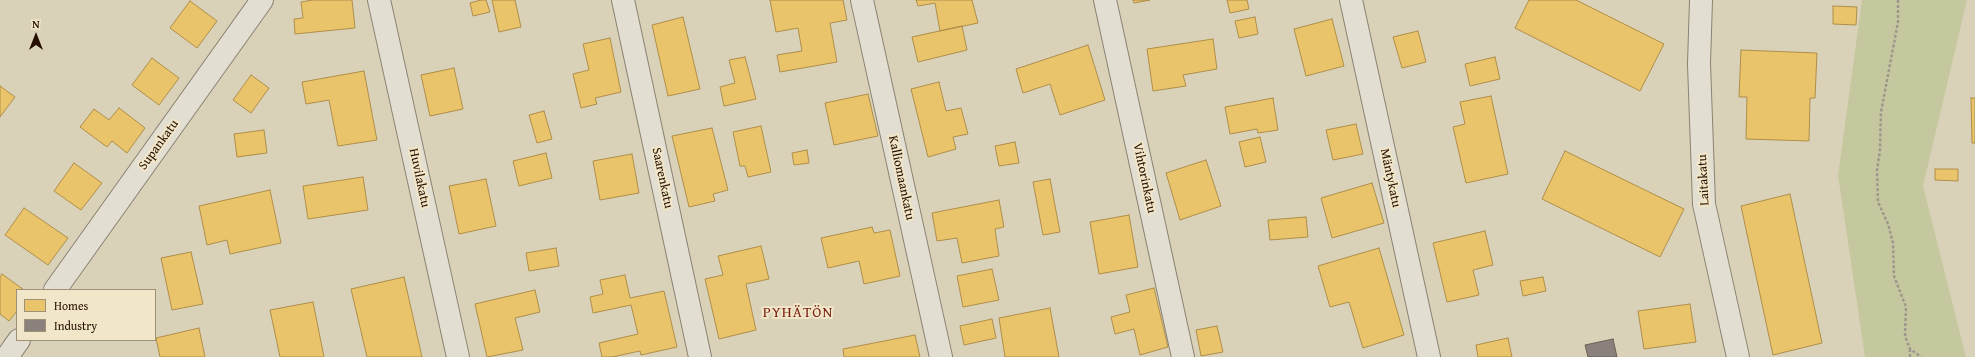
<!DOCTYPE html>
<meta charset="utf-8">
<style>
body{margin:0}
#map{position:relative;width:1975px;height:357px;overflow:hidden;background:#dad2b8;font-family:"Gentium Book Plus",serif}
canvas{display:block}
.legend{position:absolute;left:16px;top:289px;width:140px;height:52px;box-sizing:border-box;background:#f1e6c7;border:1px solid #a09077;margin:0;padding:5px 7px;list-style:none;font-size:12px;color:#260f00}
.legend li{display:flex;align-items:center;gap:8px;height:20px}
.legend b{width:20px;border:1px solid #a09077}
.north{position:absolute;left:16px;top:16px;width:40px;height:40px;-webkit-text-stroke:3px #f1e6c7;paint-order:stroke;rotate:0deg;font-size:11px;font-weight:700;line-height:16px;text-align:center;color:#260f00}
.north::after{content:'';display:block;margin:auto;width:14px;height:18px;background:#260f00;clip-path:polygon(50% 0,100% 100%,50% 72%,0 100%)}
</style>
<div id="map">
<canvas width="1975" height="357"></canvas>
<ul class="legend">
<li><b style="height:11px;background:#e9c46a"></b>Homes</li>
<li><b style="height:11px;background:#8a817c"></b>Industry</li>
</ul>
<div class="north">N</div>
</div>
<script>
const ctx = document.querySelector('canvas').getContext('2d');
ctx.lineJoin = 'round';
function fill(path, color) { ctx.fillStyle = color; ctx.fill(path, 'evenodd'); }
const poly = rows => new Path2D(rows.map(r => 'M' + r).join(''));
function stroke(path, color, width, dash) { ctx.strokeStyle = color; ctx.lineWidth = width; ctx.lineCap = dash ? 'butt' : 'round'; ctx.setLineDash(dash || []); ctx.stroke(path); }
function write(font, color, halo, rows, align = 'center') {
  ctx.font = font + ' "Gentium Book Plus",serif'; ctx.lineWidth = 4; ctx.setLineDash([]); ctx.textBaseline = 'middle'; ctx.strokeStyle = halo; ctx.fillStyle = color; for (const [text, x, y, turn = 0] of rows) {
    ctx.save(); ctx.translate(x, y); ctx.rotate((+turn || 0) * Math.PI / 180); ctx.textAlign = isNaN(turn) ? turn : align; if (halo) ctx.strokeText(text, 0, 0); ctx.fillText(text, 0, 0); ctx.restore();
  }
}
fill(poly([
 [1862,0,1967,0,1923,186,1966,357,1865,357,1838,175]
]), '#c5c89f');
const homes = poly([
 [313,0,352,0,355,28,295,34,294,19,303,18,301,2,313,0],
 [481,0,486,0,490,12,473,16,470,3,481,0],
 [492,0,515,0,521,27,499,32,492,0],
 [770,0,843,0,847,20,830,23,837,62,780,72,777,55,802,51,798,28,776,32,770,0],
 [916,0,972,0,978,23,940,31,935,3,918,6,916,0],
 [1133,0,1150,0,1134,3,1133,0],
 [1227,0,1247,0,1249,9,1230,13,1227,0],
 [1529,0,1576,0,1664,44,1640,91,1515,28,1529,0],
 [190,1,217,21,197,48,170,28,190,1],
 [1833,6,1857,7,1856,25,1833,24,1833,6],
 [683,17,700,89,668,96,652,25,683,17],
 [1255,17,1258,34,1239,38,1235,21,1255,17],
 [1332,19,1344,66,1306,76,1294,29,1332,19],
 [962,26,967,50,918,62,912,37,962,26],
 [1418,31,1426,62,1402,68,1393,37,1418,31],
 [610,38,621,92,595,98,597,104,581,108,573,74,589,70,583,44,610,38],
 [1213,39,1217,69,1183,75,1186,86,1153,91,1147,49,1213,39],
 [1088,45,1105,100,1060,115,1050,84,1023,93,1016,69,1088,45],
 [1741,50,1817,53,1815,98,1810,98,1809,141,1746,139,1747,97,1739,97,1741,50],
 [745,57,756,99,724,106,720,87,735,83,729,60,745,57],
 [1495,57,1500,79,1470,86,1465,64,1495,57],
 [152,58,179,78,159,105,132,85,152,58],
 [454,68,463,109,430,116,421,75,454,68],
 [364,71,377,140,338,146,329,100,306,104,302,82,364,71],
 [251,75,269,88,251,113,233,100,251,75],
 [939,82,946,111,961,108,968,134,953,137,956,149,928,157,911,89,939,82],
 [0,86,15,97,0,117,0,86],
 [868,94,878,136,834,145,825,103,868,94],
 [1491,96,1508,174,1466,183,1453,127,1465,124,1460,102,1491,96],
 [1273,98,1278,130,1258,133,1257,129,1230,134,1225,107,1273,98],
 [1971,98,1975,98,1975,143,1972,143,1971,98],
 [119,108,145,128,127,153,112,141,107,147,80,127,94,109,109,120,119,108],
 [544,111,552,139,537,143,529,115,544,111],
 [1356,124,1363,154,1333,160,1326,130,1356,124],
 [761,126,771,172,748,177,745,166,740,166,733,132,761,126],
 [712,128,728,190,713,194,715,201,689,207,672,136,712,128],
 [264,130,267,153,237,157,234,134,264,130],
 [1260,137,1266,162,1245,167,1239,142,1260,137],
 [1015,142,1019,163,999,166,995,146,1015,142],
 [807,150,809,163,794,165,792,153,807,150],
 [1565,151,1684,209,1660,257,1542,199,1565,151],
 [546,153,552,178,519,186,513,161,546,153],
 [632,154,639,193,600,200,593,161,632,154],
 [1206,160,1221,206,1180,220,1166,173,1206,160],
 [74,163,102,183,81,210,54,191,74,163],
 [1935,169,1958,169,1958,181,1935,180,1935,169],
 [363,177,368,210,308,219,303,186,363,177],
 [486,179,496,226,459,234,449,186,486,179],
 [1050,179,1060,232,1043,235,1033,182,1050,179],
 [1372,183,1384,223,1332,238,1321,198,1372,183],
 [270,190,281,243,230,254,227,240,207,245,199,206,270,190],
 [1790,194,1822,343,1773,355,1741,206,1790,194],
 [999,200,1004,227,995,229,999,256,962,263,957,238,937,241,932,213,999,200],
 [24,208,68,238,48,265,5,235,24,208],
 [1129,215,1138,267,1099,274,1090,222,1129,215],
 [1306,217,1308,237,1270,240,1268,220,1306,217],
 [872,227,874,233,890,230,900,276,864,284,859,261,828,268,821,238,872,227],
 [1485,231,1493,265,1473,270,1479,295,1447,302,1433,243,1485,231],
 [761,246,769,279,746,284,756,330,719,339,705,279,723,275,718,256,761,246],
 [556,248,559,266,529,271,526,253,556,248],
 [1379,248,1404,335,1363,348,1349,302,1330,307,1318,266,1379,248],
 [191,252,203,304,172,310,161,258,191,252],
 [992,269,999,300,963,307,957,276,992,269],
 [2,274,24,290,17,290,17,311,9,321,0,314,0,277,2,274],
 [625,275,630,298,664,291,677,347,641,355,640,351,612,357,602,357,599,343,638,334,631,305,593,313,590,297,603,294,600,280,625,275],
 [404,277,422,357,367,357,351,289,404,277],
 [1543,277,1546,291,1523,296,1520,281,1543,277],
 [1154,288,1168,347,1140,355,1134,329,1115,334,1111,317,1130,312,1126,295,1154,288],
 [535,290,540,312,515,318,523,350,487,357,475,304,535,290],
 [313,302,324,357,280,357,270,310,313,302],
 [1690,304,1696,342,1644,349,1638,311,1690,304],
 [1050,308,1059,357,1005,357,999,318,1050,308],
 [992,319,996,338,964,345,960,326,992,319],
 [1217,326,1223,352,1201,356,1196,330,1217,326],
 [199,328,205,357,160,357,156,338,199,328],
 [915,335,920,357,844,357,843,349,915,335],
 [1508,338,1512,357,1478,357,1476,345,1508,338]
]);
fill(homes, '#e9c46a');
stroke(homes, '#ae8e4a', 1);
const industry = poly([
 [1613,339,1617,357,1588,357,1585,345,1613,339]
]);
fill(industry, '#8a817c');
stroke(industry, '#6c5f57', 1);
const street = poly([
 [379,0,458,357],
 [623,0,700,357],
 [862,0,941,357],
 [1105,0,1183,357],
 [1351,0,1429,357],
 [1701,0,1699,64,1704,204,1738,357],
 [55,290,262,0],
 [7,357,19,340]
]);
stroke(street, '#8a8272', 24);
stroke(poly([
 [1898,0,1898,22,1881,112,1880,150,1877,170,1878,202,1888,224,1893,243,1894,276,1906,307,1905,336,1910,349,1921,357],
 [1910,357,1910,349]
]), '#9e978c', 2.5, [3, 2]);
stroke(street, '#e2ded1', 22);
write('13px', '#260f00', '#f1e6c7', [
 ["Supankatu",159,145,-54],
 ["Huvilakatu",419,178,78],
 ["Saarenkatu",662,178,78],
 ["Kalliomaankatu",901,178,78],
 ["Vihtorinkatu",1144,178,78],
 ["Mäntykatu",1390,178,78],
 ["Laitakatu",1704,180,-93]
]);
ctx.letterSpacing = '1px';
write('15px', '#7a1f14', '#f1e6c7', [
 ["PYHÄTÖN",798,313]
]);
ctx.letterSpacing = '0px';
</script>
